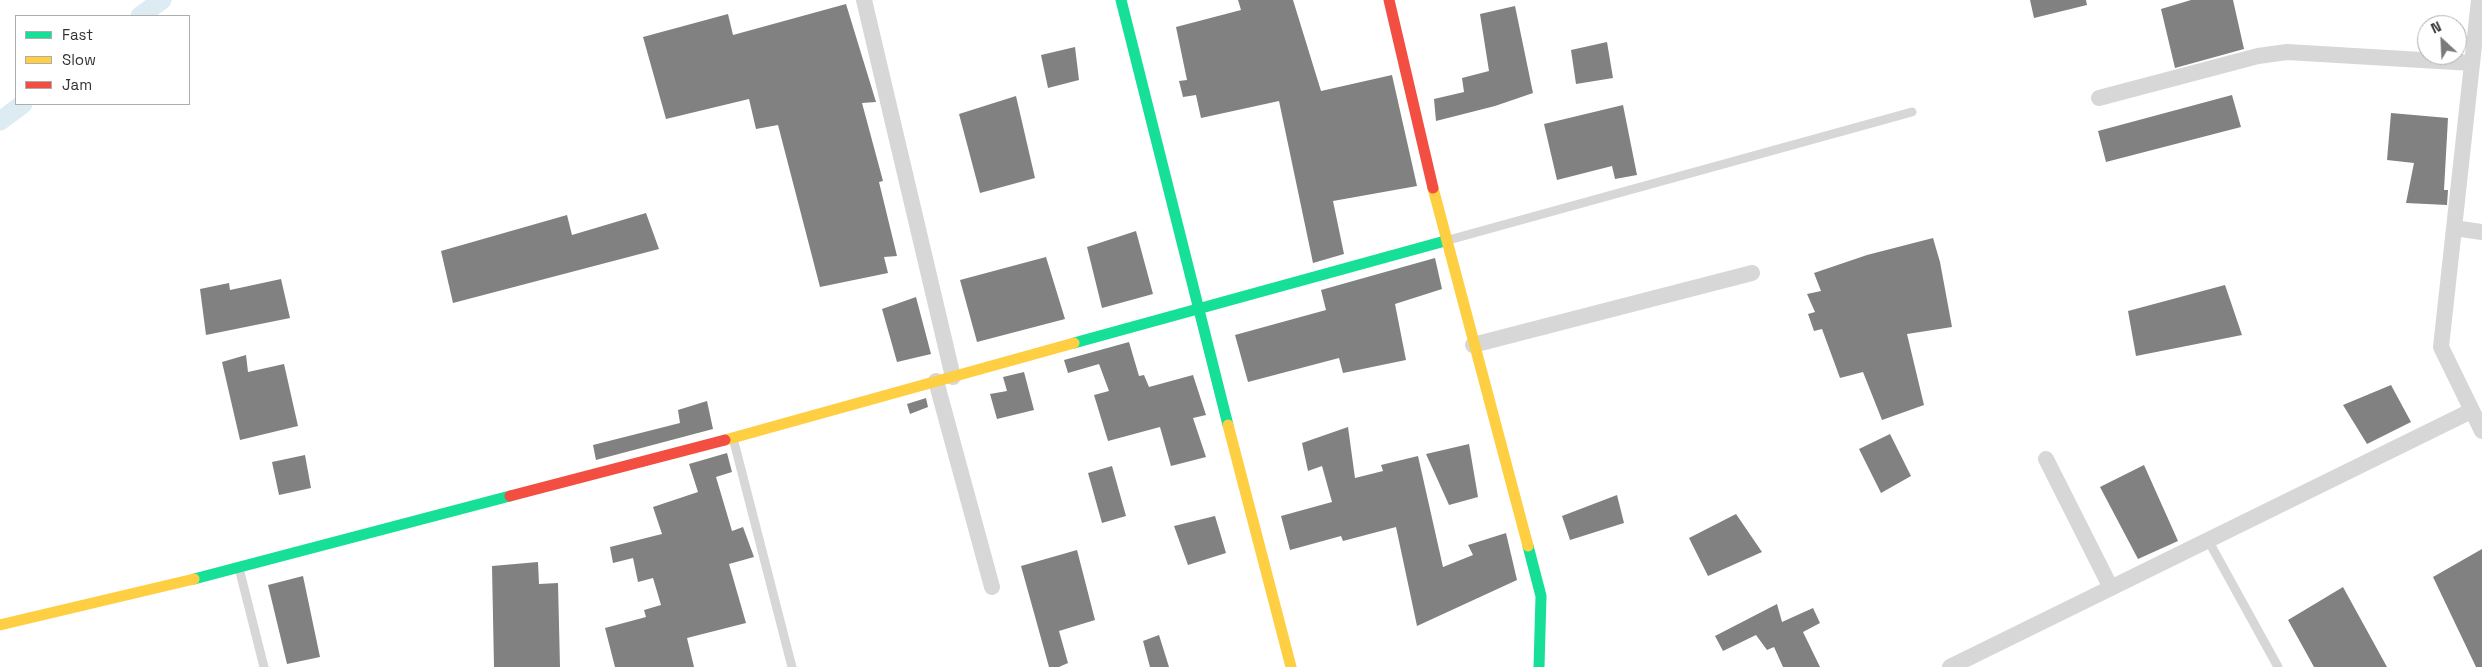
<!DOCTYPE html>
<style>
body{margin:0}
#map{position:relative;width:2482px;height:667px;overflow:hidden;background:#fff;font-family:"Space Grotesk",sans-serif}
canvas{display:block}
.legend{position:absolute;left:15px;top:15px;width:175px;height:90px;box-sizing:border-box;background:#fff;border:1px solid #adadad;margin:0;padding:6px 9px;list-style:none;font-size:15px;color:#333}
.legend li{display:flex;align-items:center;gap:10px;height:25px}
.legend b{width:25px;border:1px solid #adadad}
.north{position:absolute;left:2417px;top:15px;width:50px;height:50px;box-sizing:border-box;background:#fff;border:1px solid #adadad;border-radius:50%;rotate:335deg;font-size:14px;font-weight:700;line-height:20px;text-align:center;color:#333}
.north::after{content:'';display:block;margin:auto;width:18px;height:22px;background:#7a7a7a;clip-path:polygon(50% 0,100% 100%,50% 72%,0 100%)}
</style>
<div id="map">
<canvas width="2482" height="667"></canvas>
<ul class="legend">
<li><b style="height:6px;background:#16e098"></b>Fast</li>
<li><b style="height:6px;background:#ffcf43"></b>Slow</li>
<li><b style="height:6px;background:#f24e42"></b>Jam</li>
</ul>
<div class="north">N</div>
</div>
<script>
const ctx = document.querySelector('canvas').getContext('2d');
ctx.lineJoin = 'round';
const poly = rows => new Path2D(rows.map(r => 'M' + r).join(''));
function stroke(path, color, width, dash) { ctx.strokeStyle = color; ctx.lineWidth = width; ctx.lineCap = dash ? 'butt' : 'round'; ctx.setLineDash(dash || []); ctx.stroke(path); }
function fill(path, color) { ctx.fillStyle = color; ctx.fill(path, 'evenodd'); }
stroke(poly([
 [140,16,162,0],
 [0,121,23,104]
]), '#ddebf3', 19);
fill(poly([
 [1238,0,1293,0,1321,91,1392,75,1417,186,1333,201,1344,254,1313,263,1279,101,1201,118,1196,95,1183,97,1179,81,1187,80,1176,27,1241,10],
 [2030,0,2086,0,2087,5,2034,18],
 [2191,0,2233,0,2244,49,2175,68,2161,9],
 [846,4,876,102,862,103,883,181,879,182,897,256,884,257,888,273,820,287,778,125,756,129,749,99,666,119,643,37,728,14,733,35],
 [1515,6,1533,93,1495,106,1436,121,1434,99,1464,92,1462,78,1489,71,1480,14],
 [1607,42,1613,78,1576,84,1571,50],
 [1075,47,1079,80,1048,88,1041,55],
 [2232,95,2241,127,2106,162,2098,131],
 [1016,96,1035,178,980,193,959,114],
 [1623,105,1637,175,1615,179,1612,166,1557,180,1544,124],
 [2391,113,2448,118,2444,190,2448,190,2447,205,2406,203,2414,163,2387,160],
 [646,213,659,249,453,303,441,251,567,215,572,235],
 [1136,231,1153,294,1102,308,1087,247],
 [1933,238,1940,262,1952,327,1907,334,1924,405,1882,420,1863,372,1840,378,1822,329,1814,331,1808,314,1815,312,1807,294,1821,291,1814,273,1867,255],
 [1046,257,1065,319,977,342,960,280],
 [1435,258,1442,289,1395,304,1406,360,1343,373,1339,358,1248,382,1235,335,1326,310,1321,290],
 [281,279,290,318,206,335,200,289,229,283,230,290],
 [2225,285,2242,335,2136,356,2128,311],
 [916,297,931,354,897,362,882,309],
 [1129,342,1139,376,1144,375,1149,387,1193,375,1206,415,1193,418,1206,457,1171,466,1160,427,1108,441,1094,395,1109,391,1099,364,1068,373,1064,360],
 [246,355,248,372,284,364,298,426,240,440,222,362],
 [1024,372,1034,410,997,419,990,394,1007,391,1003,377],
 [2391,385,2411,422,2367,444,2343,405],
 [926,398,928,407,910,414,907,404],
 [707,401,713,429,596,460,593,445,680,423,678,410],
 [1348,427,1355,478,1383,471,1381,465,1418,456,1443,567,1473,555,1468,545,1506,533,1517,580,1417,626,1396,527,1343,541,1341,536,1290,550,1281,516,1332,502,1322,466,1308,471,1302,443],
 [1890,434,1911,476,1881,493,1859,449],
 [1469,444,1478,497,1449,505,1426,454],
 [727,453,732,472,716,477,732,531,743,527,754,557,729,564,746,623,687,638,694,667,615,667,605,628,646,617,644,610,661,605,653,578,638,582,633,558,613,563,610,547,662,534,653,507,698,492,689,464],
 [305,455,311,488,279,495,272,462],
 [2144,465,2178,541,2138,559,2100,487],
 [1112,466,1126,516,1102,523,1088,473],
 [1617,495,1624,523,1570,540,1562,516],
 [1736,514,1762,552,1708,576,1689,538],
 [1215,516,1226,553,1188,565,1174,526],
 [2482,549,2482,667,2476,667,2433,577],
 [1077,550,1095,620,1059,631,1068,663,1059,667,1049,667,1021,566],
 [538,562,539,584,558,583,560,667,494,667,492,566],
 [303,576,320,657,287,664,268,585],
 [2343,587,2387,667,2314,667,2288,620],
 [1777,604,1782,622,1813,608,1820,623,1803,632,1820,667,1783,667,1774,647,1767,650,1756,635,1723,651,1715,636],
 [1159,635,1169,667,1150,667,1143,641]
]), '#818181');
stroke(poly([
 [1445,241,1912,112],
 [733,438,792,667],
 [2208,540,2278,667],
 [239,568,264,667]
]), '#d7d7d7', 9);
stroke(poly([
 [864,0,953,377],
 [2479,0,2441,347,2482,431],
 [2099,98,2258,56,2287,52,2472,63],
 [2454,228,2482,232],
 [1473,345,1752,273],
 [936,381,992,587],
 [2046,459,2111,588],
 [1950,667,2471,411]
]), '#d7d7d7', 16);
stroke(poly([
 [1121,0,1228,425],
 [1074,343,1445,241],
 [1528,546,1541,596,1539,667],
 [194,579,510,496]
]), '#16e098', 11);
stroke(poly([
 [1433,188,1528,546],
 [1228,425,1291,667],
 [725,440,1074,343],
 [0,625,194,579]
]), '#ffcf43', 11);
stroke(poly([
 [1389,0,1433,188],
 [510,496,725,440]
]), '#f24e42', 11);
</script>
